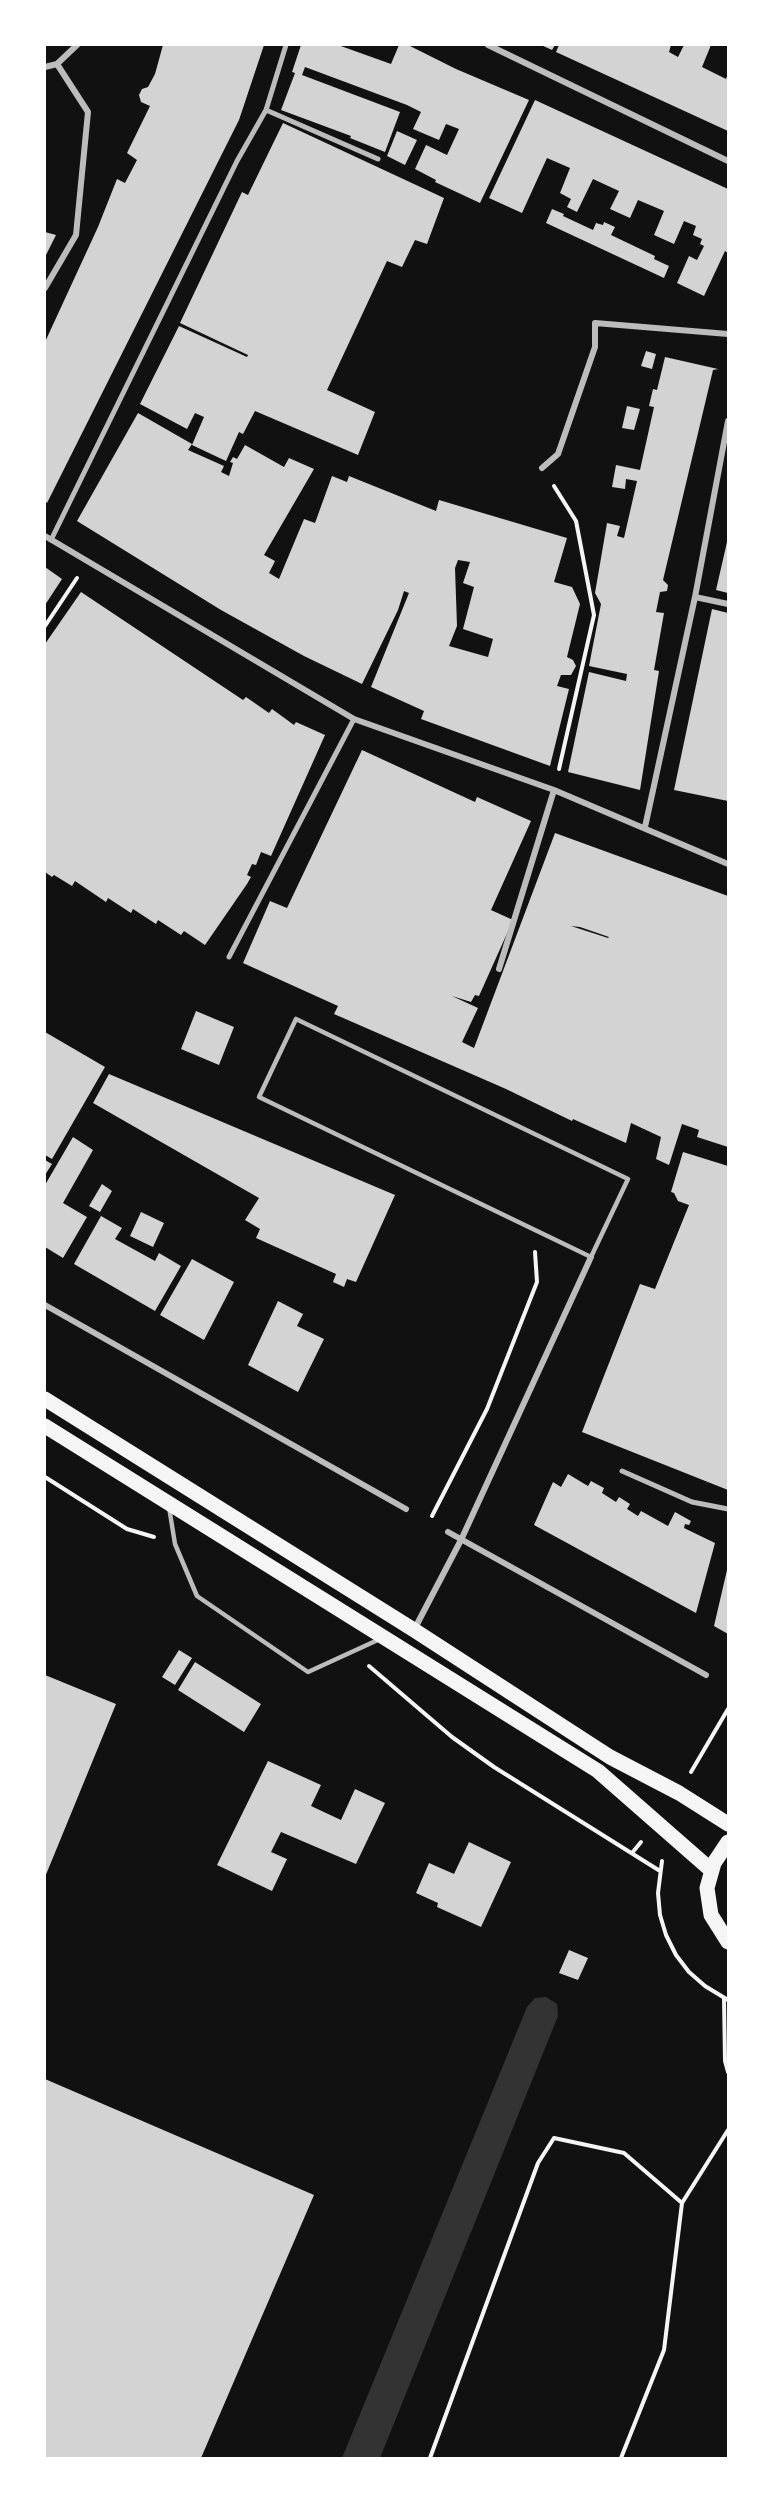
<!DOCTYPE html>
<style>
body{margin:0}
#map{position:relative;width:773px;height:2503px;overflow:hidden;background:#111;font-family:Montserrat,sans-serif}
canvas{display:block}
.frame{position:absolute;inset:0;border:46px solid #fff;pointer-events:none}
</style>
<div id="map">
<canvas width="773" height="2503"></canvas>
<div class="frame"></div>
</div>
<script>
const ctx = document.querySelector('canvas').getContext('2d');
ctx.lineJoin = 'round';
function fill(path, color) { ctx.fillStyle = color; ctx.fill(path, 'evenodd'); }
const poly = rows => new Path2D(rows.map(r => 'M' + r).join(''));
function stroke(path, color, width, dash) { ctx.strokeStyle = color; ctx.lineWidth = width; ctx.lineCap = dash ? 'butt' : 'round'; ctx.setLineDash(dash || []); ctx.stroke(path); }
fill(poly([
 [546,1997,557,2004,558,2016,380,2458,342,2458,527,2007,535,1998]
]), '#333');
fill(poly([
 [163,45,264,45,239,120,47,503,45,501,45,342,98,227,117,179,125,183,137,160,127,153,150,106,141,102,139,95,142,89,148,87,155,74],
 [301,45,338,45,391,64,399,45,408,45,456,69,529,100,480,203,435,182,436,180,415,169,426,145,447,155,459,129,446,124,439,140,413,129,421,112,407,105,305,67,302,75,400,112,385,152,350,138,351,136,281,110,295,73,292,72],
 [541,45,555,45,552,50],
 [559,45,671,45,669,52,678,57,684,45,711,45,702,67,726,79,728,74,728,131,556,52],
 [535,100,728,189,728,253,725,251,704,296,677,283,689,256,697,260,704,246,700,244,702,239,693,235,696,226,684,221,674,244,654,235,664,211,638,200,630,218,610,209,619,191,593,179,577,212,567,207,571,199,560,193,570,168,547,158,522,213,489,198],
 [283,123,444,198,427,244,415,240,402,267,387,261,327,390,375,412,358,455,255,411,243,434,239,432,226,461,192,445,204,417,195,413,187,429,140,404,179,326,247,357,248,355,180,323,242,192,248,195],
 [397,131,417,140,405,165,387,156],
 [552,209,564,214,563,216,593,230,596,223,603,225,604,222,615,227,611,235,655,256,654,259,669,266,664,278,546,223],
 [45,232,56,235,45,257],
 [646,351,656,354,652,369,641,366],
 [665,357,718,369,713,370,663,580,668,585,667,591,660,592,656,612,664,613,654,670,659,671,640,790,568,772,589,672,626,681,627,674,589,666,601,604,595,593,607,523,620,526,617,536,624,538,637,481,626,479,625,489,612,487,616,465,640,470,654,407,649,406,653,389,657,390],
 [627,406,640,409,634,430,622,428],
 [138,413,192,444,188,450,224,466,221,472,229,476,233,463,230,462,233,457,237,459,245,445,284,467,289,458,314,469,264,555,275,561,269,573,279,579,304,519,315,523,332,476,347,482,349,476,436,511,439,500,567,538,554,582,572,587,580,604,567,657,573,660,576,666,571,675,561,675,557,686,569,689,550,766,421,719,424,711,371,687,409,593,404,591,398,610,362,684,304,656,221,610,77,521],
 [458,560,470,562,463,583,474,587,463,629,493,639,488,657,449,646,457,626,455,568],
 [727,542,728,542,728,593,716,590],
 [45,567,62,579,45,605],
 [81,592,243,700,246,697,269,713,272,709,294,725,296,722,325,735,271,856,261,852,256,865,252,864,247,875,251,877,247,884,205,945,184,931,181,935,158,920,156,924,133,909,131,913,108,898,106,902,75,881,72,886,54,875,52,877,45,872,45,644],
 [712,609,728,613,728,801,674,790],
 [362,750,475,802,477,797,531,821,491,910,513,920,479,996,475,995,471,1002,452,996,478,1008,462,1042,474,1048,555,833,728,896,728,1147,697,1137,699,1130,682,1124,669,1165,656,1159,661,1137,631,1123,626,1143,573,1119,572,1121,506,1089,334,1014,338,1006,243,963,270,901,287,908],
 [571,926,580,927,609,937,608,938],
 [196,1011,234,1027,219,1065,181,1049],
 [45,1032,105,1067,52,1159,45,1155],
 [109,1074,395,1195,356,1282,347,1279,344,1287,333,1282,336,1274,256,1238,260,1229,245,1220,259,1198,93,1103],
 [73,1137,93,1150,63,1203,87,1217,63,1258,45,1247,45,1185],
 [683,1152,728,1166,728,1490,582,1432,640,1284,655,1289,689,1205,678,1201,674,1193,671,1192],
 [45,1160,52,1164,45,1175],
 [102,1184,112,1191,100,1212,89,1206],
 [141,1212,164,1223,153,1247,130,1236],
 [101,1216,122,1228,115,1239,155,1261,159,1253,181,1266,155,1311,74,1264],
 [192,1259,234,1282,204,1340,160,1315],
 [278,1301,303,1314,297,1326,324,1339,298,1392,248,1365],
 [568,1474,588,1486,591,1481,604,1488,602,1493,616,1502,619,1497,630,1504,627,1509,638,1516,641,1511,668,1526,675,1512,691,1521,689,1525,685,1524,684,1528,715,1543,696,1613,534,1525,553,1482,561,1487],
 [727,1570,728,1570,728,1634,714,1626],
 [179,1650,192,1658,175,1685,162,1677],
 [195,1662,261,1704,244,1732,178,1690],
 [45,1675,116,1704,45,1877],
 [268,1761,321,1785,311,1806,341,1820,355,1789,385,1803,356,1864,281,1832,271,1852,287,1859,272,1891,217,1865],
 [469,1842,511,1862,481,1927,437,1907,438,1903,416,1893,429,1863,454,1874],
 [569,1950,588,1958,578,1980,559,1973],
 [45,2079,314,2195,201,2458,45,2458]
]), '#d3d3d3');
stroke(poly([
 [554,486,576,521,594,615,559,769],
 [45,626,77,578],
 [45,1477,127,1529,154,1537],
 [432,1516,487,1409,537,1282,535,1252],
 [369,1666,452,1737,494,1767,660,1871],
 [691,1772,728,1709],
 [632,1853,641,1842],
 [662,1861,658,1893,660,1915,666,1935,676,1955,689,1972,705,1986,728,2000],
 [724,1998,725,2061,728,2072],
 [430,2458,538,2163,554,2138,624,2153,682,2203],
 [621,2458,664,2350,682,2203,728,2130]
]), '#f5f5f5', 4);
stroke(poly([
 [296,1019,628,1179,591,1257,259,1097,296,1019],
 [169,1507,175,1544,197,1596,308,1672,380,1639]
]), '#bcbcbc', 4.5);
stroke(poly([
 [266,110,378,159],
 [51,540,237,161,266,110,286,45],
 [229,957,354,719],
 [622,1471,692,1502,728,1509]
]), '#bcbcbc', 5);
stroke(poly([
 [488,45,728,161],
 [45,67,57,64,77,45],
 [45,288,76,235,88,112,57,64],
 [542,468,558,454,595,347,595,323,728,334],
 [45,536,354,719,554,790,728,864],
 [695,597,728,604],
 [645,827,695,597,728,421],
 [499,969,554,790],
 [45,1305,406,1509],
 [448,1532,706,1675],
 [415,1628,461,1540,591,1257]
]), '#bcbcbc', 6);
stroke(poly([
 [45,1399,414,1630,610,1757,679,1793,728,1824],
 [45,1426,598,1771,711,1870],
 [728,1842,714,1863,707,1888,711,1915,728,1942]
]), '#f5f5f5', 15);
</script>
